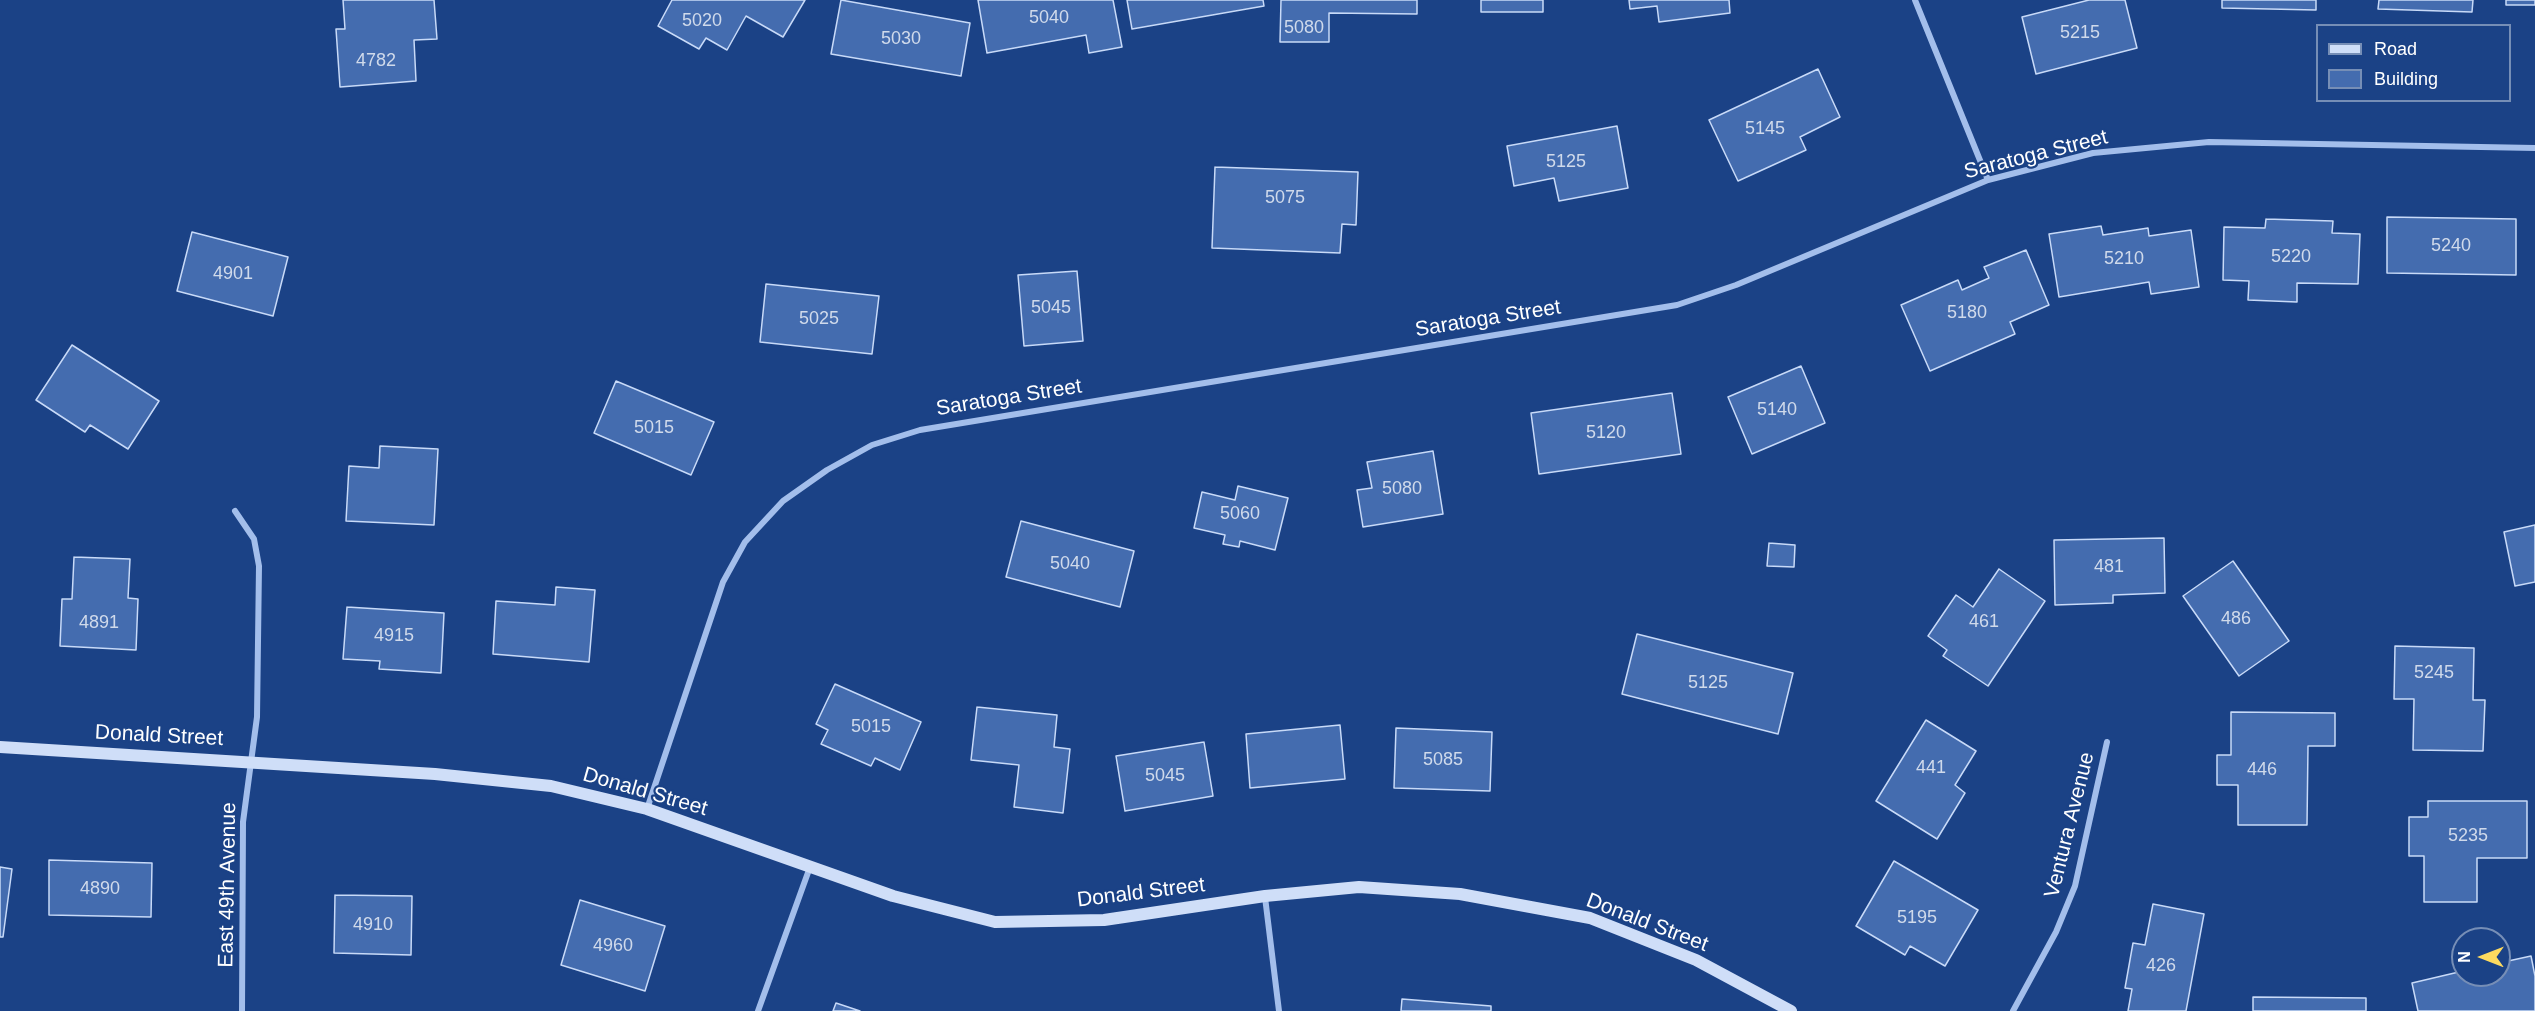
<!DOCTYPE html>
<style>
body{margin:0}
#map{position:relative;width:2535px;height:1011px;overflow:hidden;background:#1b4286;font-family:Arial,sans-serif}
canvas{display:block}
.legend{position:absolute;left:2316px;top:24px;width:195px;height:78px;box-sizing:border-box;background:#1b4286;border:2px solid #768eb6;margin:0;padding:8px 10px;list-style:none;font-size:18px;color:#fff}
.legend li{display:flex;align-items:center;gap:12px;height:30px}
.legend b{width:30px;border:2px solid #768eb6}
.north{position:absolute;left:2451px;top:927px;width:60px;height:60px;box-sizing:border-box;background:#1b4286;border:2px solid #768eb6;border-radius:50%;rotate:270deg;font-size:16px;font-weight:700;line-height:24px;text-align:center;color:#fff}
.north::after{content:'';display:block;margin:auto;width:21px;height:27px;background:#fdda5f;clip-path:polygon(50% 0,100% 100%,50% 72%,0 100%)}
</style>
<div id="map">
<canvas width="2535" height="1011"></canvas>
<ul class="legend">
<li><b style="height:8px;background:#cfdef8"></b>Road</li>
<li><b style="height:16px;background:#446caf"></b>Building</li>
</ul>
<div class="north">N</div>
</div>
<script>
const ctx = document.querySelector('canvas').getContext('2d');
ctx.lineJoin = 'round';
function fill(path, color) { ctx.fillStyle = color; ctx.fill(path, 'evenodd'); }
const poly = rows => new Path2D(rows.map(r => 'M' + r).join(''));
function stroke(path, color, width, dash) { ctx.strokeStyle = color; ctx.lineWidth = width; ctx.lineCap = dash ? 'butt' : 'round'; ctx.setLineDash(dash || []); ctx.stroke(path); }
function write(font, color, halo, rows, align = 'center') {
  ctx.font = font + ' Arial,sans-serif'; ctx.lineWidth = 4.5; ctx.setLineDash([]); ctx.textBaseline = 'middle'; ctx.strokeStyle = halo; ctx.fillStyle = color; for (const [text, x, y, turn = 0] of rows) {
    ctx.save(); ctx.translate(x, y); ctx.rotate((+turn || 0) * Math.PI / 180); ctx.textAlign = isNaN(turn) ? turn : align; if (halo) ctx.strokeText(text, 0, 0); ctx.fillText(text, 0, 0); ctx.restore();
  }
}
const building = poly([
 [343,0,434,0,437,39,414,40,416,81,340,87,336,29,345,29,343,0],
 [672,0,805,0,783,37,746,16,727,50,706,38,699,49,658,26,672,0],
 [841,0,970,23,961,76,831,54,841,0],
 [978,0,1113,0,1122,47,1089,53,1086,35,987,53,978,0],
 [1127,0,1263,0,1264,6,1132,29,1127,0],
 [1281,0,1417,0,1417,14,1329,13,1329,42,1280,42,1281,0],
 [1481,0,1543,0,1543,12,1481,12,1481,0],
 [1629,0,1729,0,1730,13,1659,22,1657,6,1630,9,1629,0],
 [2089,0,2125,0,2137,48,2036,74,2022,17,2089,0],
 [2222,0,2316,0,2316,10,2222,8,2222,0],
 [2379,0,2473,0,2472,12,2378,9,2379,0],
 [2506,0,2535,0,2535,5,2506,5,2506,0],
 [1818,69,1840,117,1800,137,1806,150,1738,181,1709,120,1818,69],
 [1617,126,1628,188,1559,201,1554,178,1514,186,1507,146,1617,126],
 [1215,167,1358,172,1356,225,1342,224,1340,253,1212,248,1215,167],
 [2387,217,2516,219,2516,275,2387,273,2387,217],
 [2266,219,2333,221,2332,233,2360,234,2358,284,2297,283,2297,302,2248,300,2249,281,2223,280,2224,227,2265,228,2266,219],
 [2101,226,2103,235,2148,228,2149,236,2191,230,2199,287,2151,294,2149,282,2059,297,2049,234,2101,226],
 [192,232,288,257,273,316,177,291,192,232],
 [2026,250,2049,305,2010,322,2015,334,1930,371,1901,305,1958,280,1962,290,1989,278,1984,267,2026,250],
 [1077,271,1083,341,1024,346,1018,275,1077,271],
 [766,284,879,296,872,354,760,342,766,284],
 [72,345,159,401,128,449,90,425,85,432,36,400,72,345],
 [1801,366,1825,423,1752,454,1728,397,1801,366],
 [616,381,714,422,691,475,594,433,616,381],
 [1672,393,1681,454,1539,474,1531,413,1672,393],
 [380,446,438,449,434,525,346,521,349,466,379,468,380,446],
 [1433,451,1443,514,1363,527,1357,490,1372,488,1367,462,1433,451],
 [1238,486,1288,498,1275,550,1240,541,1239,547,1223,544,1225,535,1194,528,1202,492,1235,500,1238,486],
 [1021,521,1134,551,1120,607,1006,577,1021,521],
 [2535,525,2535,582,2515,586,2504,532,2535,525],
 [2164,538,2165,593,2113,595,2113,603,2055,605,2054,540,2164,538],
 [1769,543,1795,545,1794,567,1767,566,1769,543],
 [74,557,130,559,128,598,138,599,136,650,60,646,62,599,72,599,74,557],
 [2233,561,2289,641,2239,676,2183,596,2233,561],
 [1999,569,2045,601,1988,686,1943,656,1947,650,1928,636,1956,595,1973,607,1999,569],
 [556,587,595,590,589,662,493,654,496,601,555,605,556,587],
 [347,607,444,613,441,673,379,669,380,661,343,659,347,607],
 [1637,634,1793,673,1778,734,1622,694,1637,634],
 [2395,646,2474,648,2473,700,2485,700,2483,751,2413,750,2414,699,2394,699,2395,646],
 [835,684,921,722,900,770,875,758,871,766,821,744,828,730,816,724,835,684],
 [977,707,1057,715,1054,747,1070,749,1063,813,1014,807,1019,765,971,760,977,707],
 [2231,712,2335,713,2335,746,2308,746,2307,825,2238,825,2238,785,2217,785,2217,755,2231,755,2231,712],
 [1926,720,1976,751,1955,785,1965,793,1937,839,1876,801,1926,720],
 [1340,725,1345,779,1250,788,1246,734,1340,725],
 [1396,728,1492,732,1490,791,1394,788,1396,728],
 [1204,742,1213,796,1125,811,1116,756,1204,742],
 [2428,801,2527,801,2527,858,2477,858,2477,902,2424,902,2424,856,2409,856,2409,817,2428,817,2428,801],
 [49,860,152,863,151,917,49,915,49,860],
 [1894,861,1978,910,1945,966,1910,946,1905,955,1856,926,1894,861],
 [0,867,12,869,3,937,0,937,0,867],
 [335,895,412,896,411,955,334,953,335,895],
 [580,900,665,926,645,991,561,965,580,900],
 [2153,904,2204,914,2186,1011,2128,1011,2132,989,2125,988,2133,943,2145,945,2153,904],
 [2531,956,2535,976,2535,1011,2418,1011,2412,983,2463,971,2463,975,2499,975,2499,963,2531,956],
 [2253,997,2366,998,2366,1011,2253,1011,2253,997],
 [1402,999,1491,1006,1491,1011,1401,1011,1402,999],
 [836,1003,860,1011,833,1011,836,1003]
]);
fill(building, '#446caf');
stroke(building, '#c8daf8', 1.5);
stroke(poly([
 [1915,0,1988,180],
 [235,511,254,539,259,566,257,717,243,822,242,1011],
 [647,809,723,582,745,542,783,501,827,470,872,445,920,430,1677,305,1736,285,1988,180,2093,153,2209,142,2535,148],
 [1265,897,1279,1011],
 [758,1011,810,867],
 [2013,1011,2056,932,2075,886,2107,742]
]), '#a3beeb', 6);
stroke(poly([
 [0,747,435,774,551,786,647,809,893,896,995,922,1104,920,1265,896,1359,887,1460,894,1590,918,1696,960,1791,1011]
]), '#cfdef8', 12);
write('18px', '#d0daeb', null, [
 ["5040",1049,18],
 ["5020",702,21],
 ["5080",1304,28],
 ["5215",2080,33],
 ["5030",901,39],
 ["4782",376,61],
 ["5145",1765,129],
 ["5125",1566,162],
 ["5075",1285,198],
 ["5240",2451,246],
 ["5220",2291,257],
 ["5210",2124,259],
 ["4901",233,274],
 ["5045",1051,308],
 ["5180",1967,313],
 ["5025",819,319],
 ["5140",1777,410],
 ["5015",654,428],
 ["5120",1606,433],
 ["5080",1402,489],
 ["5060",1240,514],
 ["5040",1070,564],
 ["481",2109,567],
 ["486",2236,619],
 ["461",1984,622],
 ["4891",99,623],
 ["4915",394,636],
 ["5245",2434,673],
 ["5125",1708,683],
 ["5015",871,727],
 ["5085",1443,760],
 ["441",1931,768],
 ["446",2262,770],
 ["5045",1165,776],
 ["5235",2468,836],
 ["4890",100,889],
 ["5195",1917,918],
 ["4910",373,925],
 ["4960",613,946],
 ["426",2161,966]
]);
write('21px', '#fff', '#1b4286', [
 ["Saratoga Street",2036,155,-14],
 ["Saratoga Street",1488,319,-9],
 ["Saratoga Street",1009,398,-9],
 ["Donald Street",159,736,3],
 ["Donald Street",645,792,16],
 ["Ventura Avenue",2070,825,-76],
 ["East 49th Avenue",228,885,-89],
 ["Donald Street",1141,893,-7],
 ["Donald Street",1647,923,21]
]);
</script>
